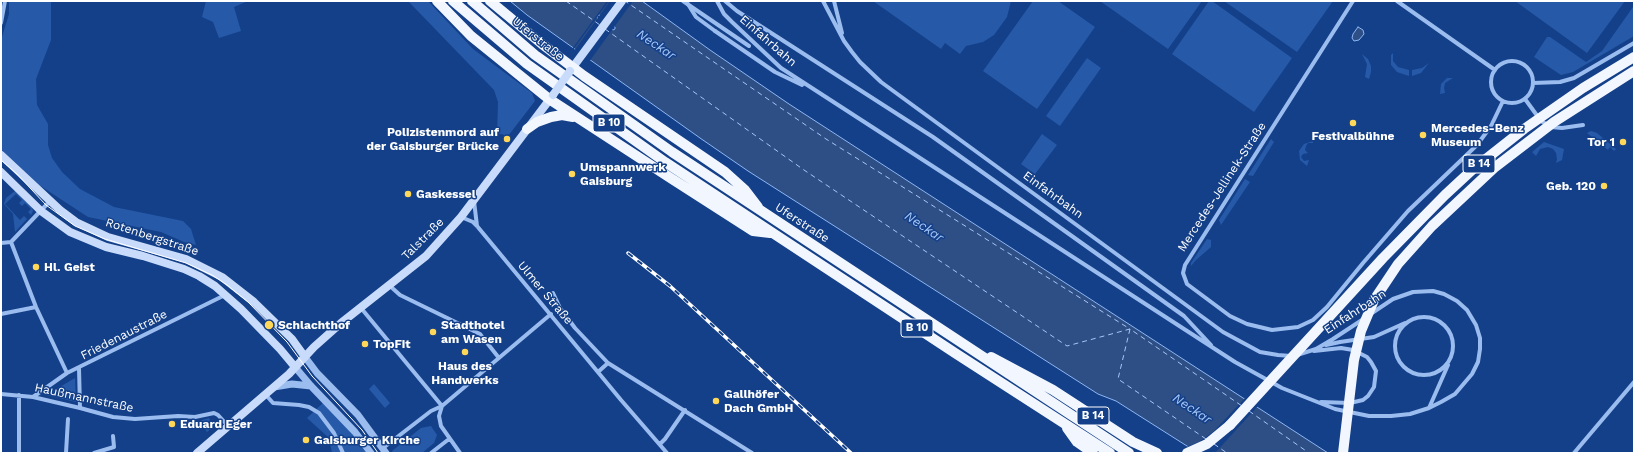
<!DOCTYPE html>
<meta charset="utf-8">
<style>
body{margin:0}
#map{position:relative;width:1635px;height:454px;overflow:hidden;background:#144089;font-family:"Work Sans",sans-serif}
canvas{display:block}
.frame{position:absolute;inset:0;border:2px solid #fff;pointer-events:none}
</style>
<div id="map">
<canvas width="1635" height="454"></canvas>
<div class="frame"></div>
</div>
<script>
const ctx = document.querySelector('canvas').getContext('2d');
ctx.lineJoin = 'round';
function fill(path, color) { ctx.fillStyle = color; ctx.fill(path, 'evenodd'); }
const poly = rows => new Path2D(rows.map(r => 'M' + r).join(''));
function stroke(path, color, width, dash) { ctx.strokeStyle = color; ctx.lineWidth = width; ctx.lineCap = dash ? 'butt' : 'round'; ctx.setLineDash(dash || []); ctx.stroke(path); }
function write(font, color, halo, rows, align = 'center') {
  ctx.font = font + ' "Work Sans",sans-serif'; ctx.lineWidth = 3; ctx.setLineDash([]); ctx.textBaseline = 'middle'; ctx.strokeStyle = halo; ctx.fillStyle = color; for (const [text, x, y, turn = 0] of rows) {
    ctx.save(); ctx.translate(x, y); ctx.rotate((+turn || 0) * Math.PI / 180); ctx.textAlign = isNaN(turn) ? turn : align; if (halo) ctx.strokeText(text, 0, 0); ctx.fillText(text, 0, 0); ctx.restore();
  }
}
fill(poly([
 [9,1,51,1,51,40,36,79,37,105,48,124,48,145,52,158,62,172,80,189,114,207,183,221,191,229,196,245,184,242,161,232,88,217,33,181,1,152,1,40,9,14],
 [206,1,248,1,234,7,241,31,219,38,213,22,202,17],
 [408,1,428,1,473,49,532,93,535,101,508,136,497,133,498,102,494,90],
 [873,1,1011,1,1007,17,994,35,983,42,966,46,960,54,945,43,941,49],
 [1033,1,1058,1,1095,27,1037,109,983,71],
 [1100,1,1202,1,1168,49],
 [1209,1,1212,1,1292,58,1254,112,1172,54],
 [1224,1,1333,1,1297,52],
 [1515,1,1625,1,1587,53],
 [1633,7,1634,36,1573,72,1561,75,1534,57,1547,37,1550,37,1586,62,1602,51],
 [1398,48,1393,53,1393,61,1398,67,1409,70,1409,76,1397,72,1391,65,1391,55],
 [1362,54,1368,59,1371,66,1371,72,1369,79,1365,77,1367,64],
 [1087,58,1101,68,1060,126,1046,116],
 [1429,63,1421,73,1412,76,1412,70,1422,68],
 [1447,78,1453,78,1445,83,1444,88,1445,93,1440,94,1441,84],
 [1591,131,1597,133,1616,149,1614,151,1610,147,1608,150,1587,133],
 [1042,134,1057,145,1035,174,1021,164],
 [1271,139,1274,142,1253,176,1248,175],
 [1313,141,1313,143,1308,143,1306,146,1305,150,1308,153,1303,154,1301,157,1304,161,1309,160,1307,166,1300,160,1299,151,1304,144],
 [1544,142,1564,149,1562,160,1556,163,1557,159,1556,153,1553,149,1548,147,1540,149,1536,156,1532,152],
 [1245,179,1250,182,1221,225,1219,220],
 [16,190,32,208,33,211,31,215,28,212,31,209,25,203,22,206,19,203,22,200,16,194,5,204,20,220,24,216,27,219,15,232,13,214,4,204,6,198],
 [1207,239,1211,240,1211,247,1196,260,1191,266,1191,263],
 [75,378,76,402,46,395],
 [374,384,390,403,385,408,369,389],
 [324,402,369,453,332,453,329,438,307,418],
 [209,418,213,427,207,432,199,421],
 [431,426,437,435,434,443,422,453,393,453,392,451,421,428]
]), '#2659a8');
const water = poly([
 [510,1,642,1,710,50,789,104,1328,453,1198,453,1116,401,1098,394,748,171,700,138,527,15,510,1],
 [599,15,615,27,615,29,613,30,597,18,597,16,599,15],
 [1358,27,1363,30,1364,34,1359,40,1354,41,1352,38,1353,34,1358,27]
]);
fill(water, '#2e4f85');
stroke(water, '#8cb6f3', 1);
fill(poly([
 [607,1,609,1,573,50,572,49],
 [610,1,633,1,589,62,574,51],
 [1560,94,1577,100,1582,104,1584,112,1569,122,1561,122,1548,118,1543,113,1540,108],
 [1246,397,1259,405,1215,453,1195,453,1186,447,1199,442,1214,431]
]), '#144089');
stroke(poly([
 [566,1,600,25],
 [605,29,804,170,1067,346,1130,329,826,139,625,1],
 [1249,411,1309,453],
 [1206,439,1118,379,1130,329,1242,406],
 [1214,444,1227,453]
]), '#a6c6f7', 1, [5, 4]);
stroke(poly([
 [683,1,749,46],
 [717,1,724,14,732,22,781,68,1235,362,1282,388,1335,409,1369,416,1391,416,1410,414,1429,408,1441,402,1455,394,1472,374,1478,362,1480,349,1480,338,1476,325,1467,310,1457,301,1444,294,1433,291,1413,292,1393,299,1372,313],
 [725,1,737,11,933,137,1184,316,1211,345],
 [823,1,844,41,852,52,860,62,881,82,1223,332,1260,352,1278,355,1291,356],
 [834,1,842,33],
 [1353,1,1185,265,1183,273,1187,284,1230,316,1247,324,1272,330,1298,327,1313,320,1327,307,1363,263,1408,211,1477,145,1491,126,1503,101],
 [1397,1,1495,70],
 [1,23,5,1],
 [715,31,775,72,802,85],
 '1491 82a21 21 0 1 1 42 0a21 21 0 1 1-42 0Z',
 [1533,83,1560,82,1574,78,1634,43],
 [1525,99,1541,121,1551,127,1562,128,1583,125],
 [474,201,477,226],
 [461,217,473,222,477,226,621,400,667,453],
 [11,242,36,307,67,373],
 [1,243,11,242,50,201],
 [390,286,400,295,480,334,499,358],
 [553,293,560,308,575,328,608,363,752,453],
 [361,308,442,406],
 [1,314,36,307],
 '1395 346a29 29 0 1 1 58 0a29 29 0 1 1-58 0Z',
 [1326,345,1340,342,1374,337,1405,323],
 [1314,351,1341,348,1353,350,1367,357,1371,362,1376,371,1374,387,1368,396,1363,400,1350,403,1321,402],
 [1297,355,1316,349,1333,339,1365,318],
 [79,368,80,408],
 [598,372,608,363],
 [1,394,33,397,80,408,113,417,135,419,178,416,195,417,214,413,218,415,228,426],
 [19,395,19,453],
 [266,395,273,403,299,405,309,407,319,413,334,433,343,453],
 [33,397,67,373,225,295],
 [442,406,439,416,441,426,460,453],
 [1429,408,1448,365],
 [660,444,665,439,685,410],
 [383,448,431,411,442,406,551,314],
 [66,453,68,419],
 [94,453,114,447,113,436],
 [431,453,449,439],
 [1574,453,1634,382]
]), '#9abcef', 4);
stroke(poly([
 [305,357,317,373,358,415,386,453],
 [295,367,311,386,355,432,371,453],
 [274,387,292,384,311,386]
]), '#9abcef', 7);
stroke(poly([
 [570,71,622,1],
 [1,155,60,210,76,222,108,237,186,259,222,277,254,302,292,339,305,357],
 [1,172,41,211,70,232,106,247,143,256,184,269,199,276,215,286,241,309,280,349,295,367],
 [197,453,289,374,314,347,341,323,426,256,461,217,553,95]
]), '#c8dbfb', 8);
stroke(poly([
 [437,1,471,36,549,99,672,179,753,231,770,233],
 [453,1,527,64,665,162,955,353,1110,453],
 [472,1,535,55,672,152,1129,453],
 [490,1,542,44,584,76,725,172,745,190,758,207],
 [527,129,537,122,551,117,562,115,573,117],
 [991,357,1053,390,1133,442,1157,453],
 [1067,428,1077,442,1093,453],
 [1187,453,1207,444,1230,425]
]), '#f1f6ff', 10);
stroke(poly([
 [1,160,17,174,46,205,75,226,105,239,186,263,212,275,227,285,248,302,287,342,312,376,362,430,378,453]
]), '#fff', 1);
const rail = poly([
 [628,253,670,286,851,453]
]);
stroke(rail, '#fff', 3.5);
stroke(rail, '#144089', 2, [6]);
stroke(poly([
 [686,1,696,17,715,31]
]), '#9abcef', 4);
stroke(poly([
 [553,95,570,71]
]), '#c8dbfb', 8);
stroke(poly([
 [1230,425,1383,258,1445,195,1472,170,1524,129,1583,88,1634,57],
 [1343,453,1354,360,1361,331,1374,300,1398,264,1432,226,1494,168,1554,122,1634,71]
]), '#f1f6ff', 10);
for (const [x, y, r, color] of [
 [1353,123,4,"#ffd859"],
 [1423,135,4,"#ffd859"],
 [507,139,4,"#ffd859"],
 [1623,142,4,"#ffd859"],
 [572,174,4,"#ffd859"],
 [1604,186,4,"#ffd859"],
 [408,194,4,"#ffd859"],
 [36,267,4,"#ffd859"],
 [269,325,5,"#ffd859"],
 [433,332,4,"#ffd859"],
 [365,344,4,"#ffd859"],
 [465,352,4,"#ffd859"],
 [716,401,4,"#ffd859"],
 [172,424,4,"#ffd859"],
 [306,440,4,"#ffd859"]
]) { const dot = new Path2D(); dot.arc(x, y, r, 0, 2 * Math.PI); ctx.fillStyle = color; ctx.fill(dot); stroke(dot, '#144089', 1.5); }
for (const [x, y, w] of [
 [609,123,32],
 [1479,164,32],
 [917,328,32],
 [1093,416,32]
]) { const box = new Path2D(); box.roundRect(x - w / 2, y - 9, w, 18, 3); ctx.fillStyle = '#144089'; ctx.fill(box); stroke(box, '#fff', 1); }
write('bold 11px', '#fff', null, [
 ["B 10",609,123],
 ["B 14",1479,164],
 ["B 10",917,328],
 ["B 14",1093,416]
]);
write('12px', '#fff', '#144089', [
 ["Uferstraße",538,39,39],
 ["Einfahrbahn",768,41,41],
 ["Mercedes-Jellinek-Straße",1222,187,-57],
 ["Einfahrbahn",1053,195,36],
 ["Uferstraße",802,223,33],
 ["Rotenbergstraße",152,237,18],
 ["Talstraße",423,239,-45],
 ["Ulmer Straße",545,293,50],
 ["Einfahrbahn",1355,312,-33],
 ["Friedenaustraße",124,335,-27],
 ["Haußmannstraße",84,398,12]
]);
write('bold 12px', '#fff', '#144089', [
 ["Mercedes-Benz",1431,128],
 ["Museum",1431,142],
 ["Polizistenmord auf",499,132,"right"],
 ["der Gaisburger Brücke",499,146,"right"],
 ["Festivalbühne",1353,136,"center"],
 ["Tor 1",1615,142,"right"],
 ["Umspannwerk",580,167],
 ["Gaisburg",580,181],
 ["Geb. 120",1596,186,"right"],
 ["Gaskessel",416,194],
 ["Hl. Geist",44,267],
 ["Schlachthof",278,325],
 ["Stadthotel",441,325],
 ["am Wasen",441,339],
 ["TopFit",373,344],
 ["Haus des",465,366,"center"],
 ["Handwerks",465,380,"center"],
 ["Gallhöfer",724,394],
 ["Dach GmbH",724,408],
 ["Eduard Eger",180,424],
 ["Gaisburger Kirche",314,440]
], 'left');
write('italic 13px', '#a6c6f7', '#144089', [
 ["Neckar",656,45,34],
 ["Neckar",924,227,34],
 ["Neckar",1192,409,34]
]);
</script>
